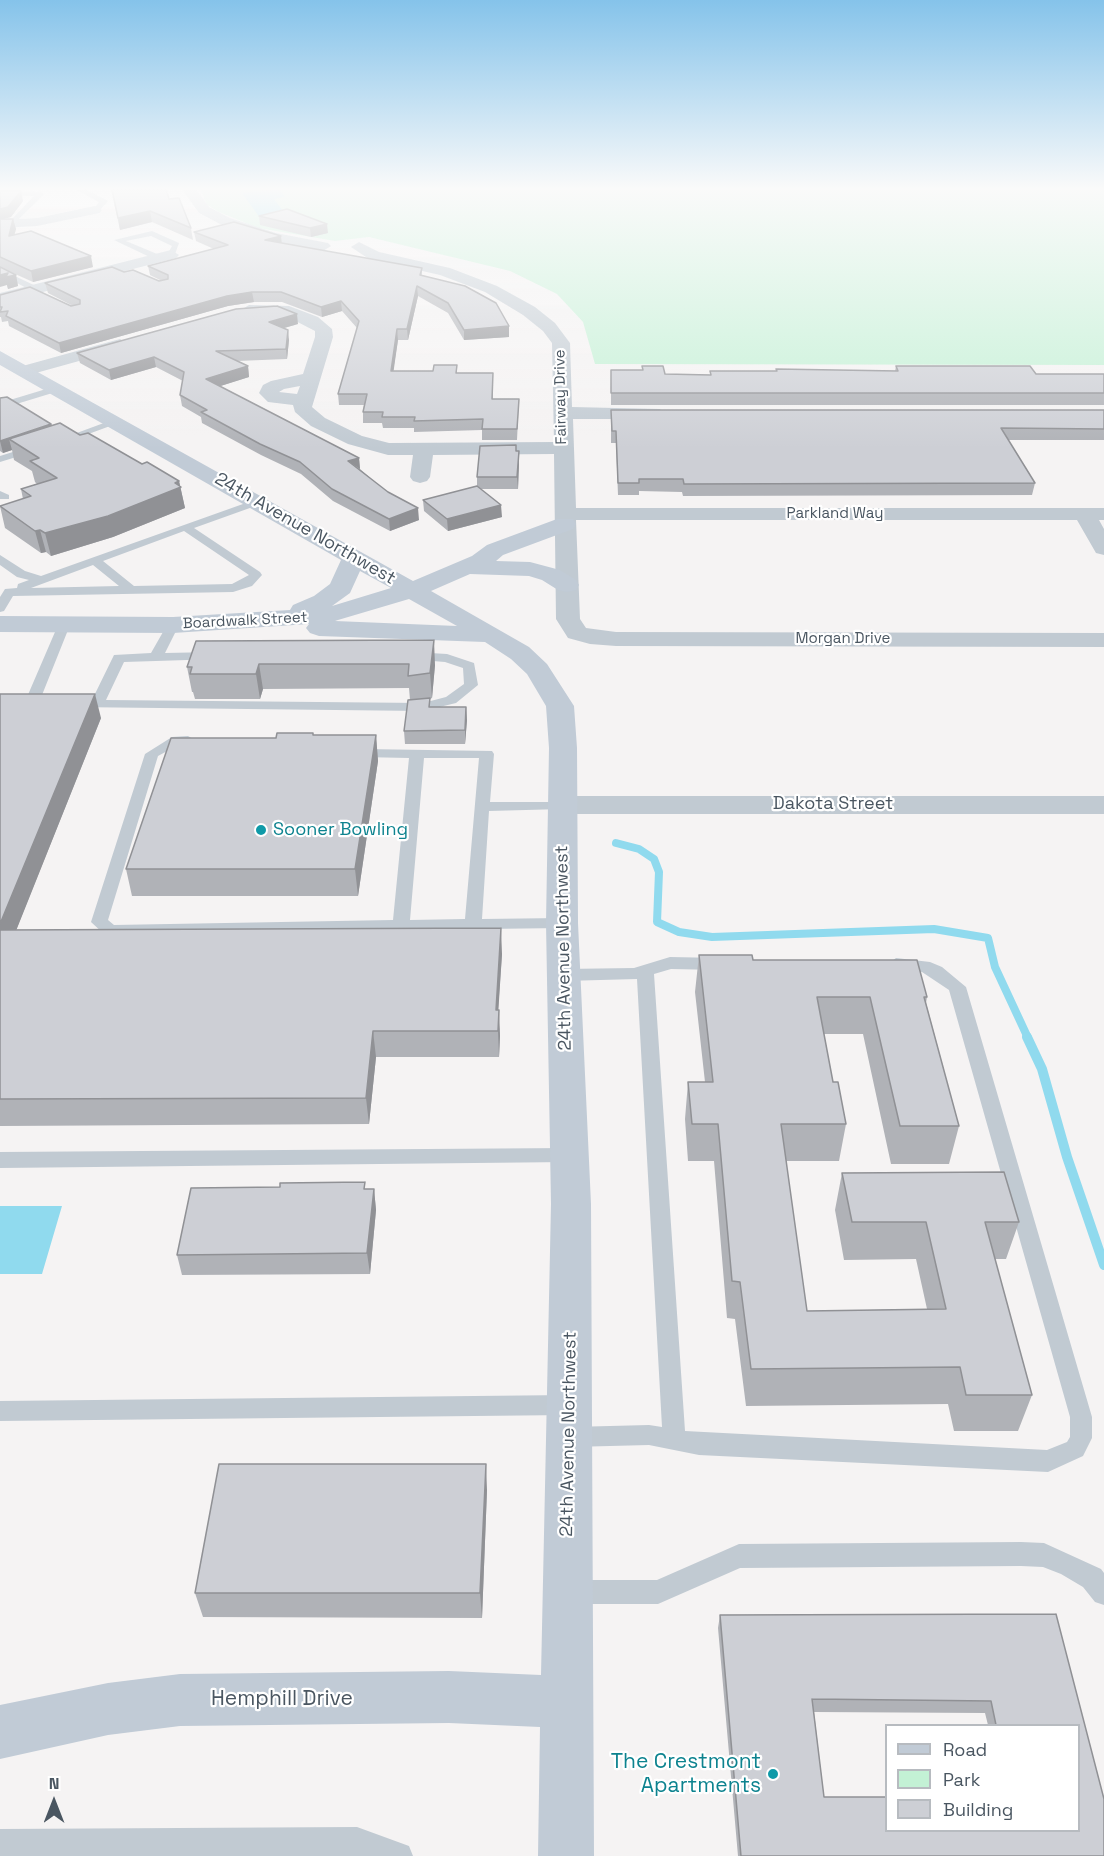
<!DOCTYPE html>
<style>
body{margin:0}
#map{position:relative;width:1104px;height:1856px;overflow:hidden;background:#f5f3f3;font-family:"Space Grotesk",sans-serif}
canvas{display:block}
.legend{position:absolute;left:885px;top:1724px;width:195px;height:108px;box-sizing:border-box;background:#fff;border:2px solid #b7bbc0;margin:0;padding:8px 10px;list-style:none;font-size:18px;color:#4a5661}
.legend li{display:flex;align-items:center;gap:12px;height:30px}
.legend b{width:30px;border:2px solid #b7bbc0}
.north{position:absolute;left:24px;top:1772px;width:60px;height:60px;-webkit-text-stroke:4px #fff;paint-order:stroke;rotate:0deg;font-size:16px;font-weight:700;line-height:24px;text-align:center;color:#4a5661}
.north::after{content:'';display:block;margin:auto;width:21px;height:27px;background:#4a5661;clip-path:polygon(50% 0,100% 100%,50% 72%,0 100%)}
</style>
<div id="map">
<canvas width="1104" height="1856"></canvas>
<ul class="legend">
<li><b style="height:8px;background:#c1cbd6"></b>Road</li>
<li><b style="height:16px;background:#c3f1d5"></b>Park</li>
<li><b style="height:16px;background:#cdcfd5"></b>Building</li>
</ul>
<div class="north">N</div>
</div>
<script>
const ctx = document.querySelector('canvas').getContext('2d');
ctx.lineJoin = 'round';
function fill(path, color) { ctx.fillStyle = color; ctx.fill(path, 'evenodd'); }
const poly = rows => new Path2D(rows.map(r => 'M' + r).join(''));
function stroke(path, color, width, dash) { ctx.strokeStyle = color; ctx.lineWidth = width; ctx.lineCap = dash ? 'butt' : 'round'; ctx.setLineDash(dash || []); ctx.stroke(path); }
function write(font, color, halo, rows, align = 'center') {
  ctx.font = font + ' "Space Grotesk",sans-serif'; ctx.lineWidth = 4.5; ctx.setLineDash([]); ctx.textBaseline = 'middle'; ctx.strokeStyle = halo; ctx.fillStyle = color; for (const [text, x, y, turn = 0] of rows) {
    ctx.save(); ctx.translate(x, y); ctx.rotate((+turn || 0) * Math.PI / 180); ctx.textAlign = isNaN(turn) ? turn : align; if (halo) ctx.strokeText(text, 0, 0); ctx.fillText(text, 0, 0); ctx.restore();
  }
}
fill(poly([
 [201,189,1104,189,1104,365,595,364,583,322,557,294,510,271,369,237,335,241,258,228,219,212,206,204]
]), '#c3f1d5');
fill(poly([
 [280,189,285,197,274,199,286,215,260,218,242,193],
 [0,1206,62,1206,42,1274,0,1274]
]), '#90daee');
stroke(poly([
 [616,843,639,849,654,859,659,872,657,922,679,932,712,937,934,929,988,938,995,967,1028,1038]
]), '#90daee', 8);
stroke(poly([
 [1027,1037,1042,1069,1067,1157,1104,1265]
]), '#90daee', 10);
fill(poly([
 [75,189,85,189,108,201,98,212,92,212,99,202,75,189],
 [0,191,40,192,44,194,12,226,9,222,34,196,0,195,0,191],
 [152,231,179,243,174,257,167,255,172,246,151,236,126,241,162,256,162,260,156,260,114,240,152,231],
 [0,269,38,287,39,289,32,291,0,274,0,269],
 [56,386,59,387,59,391,0,409,0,403,56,386],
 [112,420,121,422,64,443,55,441,112,420],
 [32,446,36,447,36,451,0,462,0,456,32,446],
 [0,491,9,495,9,499,0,499,0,491],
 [257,499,263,502,261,504,194,528,260,572,262,575,252,586,233,592,13,596,4,611,0,612,0,597,5,589,17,588,18,584,29,580,17,577,0,565,0,555,25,571,41,576,257,499],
 [184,531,249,575,232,584,134,586,103,561,184,531],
 [93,565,119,586,31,588,93,565],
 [64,621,70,625,40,700,50,704,43,708,26,707,24,704,58,625,64,621],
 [173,621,179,625,165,653,214,652,221,656,219,659,124,662,106,700,423,703,446,697,464,684,463,668,445,662,408,659,406,656,413,652,447,654,474,663,478,685,456,703,423,711,72,707,72,701,92,700,114,655,151,653,167,625,173,621],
 [188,736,195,740,193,743,180,744,158,756,108,920,114,925,393,920,409,758,361,757,348,750,355,746,364,749,492,751,494,754,490,802,568,802,570,805,563,809,489,811,482,919,562,918,570,923,562,928,104,934,91,922,145,754,172,737,188,736],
 [424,758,479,758,465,919,410,920,424,758],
 [670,957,720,958,728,964,720,970,671,969,654,974,685,1431,1047,1450,1067,1442,1070,1437,1070,1417,949,990,922,972,890,968,888,964,896,958,930,962,942,967,966,987,1092,1417,1092,1438,1083,1456,1048,1472,699,1455,649,1445,571,1447,563,1444,560,1437,563,1430,571,1427,649,1425,662,1427,637,979,564,981,555,975,564,969,634,968,670,957],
 [569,1148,576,1150,579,1155,576,1160,569,1162,0,1168,0,1152,569,1148],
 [569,1395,577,1398,580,1405,577,1412,569,1415,0,1421,0,1401,569,1395],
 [1021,1542,1044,1543,1101,1569,1104,1573,1104,1605,1095,1602,1083,1587,1061,1574,1043,1567,1021,1566,740,1568,658,1604,570,1604,561,1601,558,1592,561,1583,570,1580,657,1580,739,1544,1021,1542],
 [357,1827,409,1846,413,1856,0,1856,0,1829,357,1827]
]), '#c1cad2');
fill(poly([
 [182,189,196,189,209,207,230,218,276,233,328,243,331,246,323,251,273,241,220,224,199,213,182,189],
 [95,206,102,210,100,213,37,226,0,228,0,220,37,218,95,206],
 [359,242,379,252,450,268,497,286,535,307,555,323,570,343,572,407,660,409,663,413,653,419,573,419,576,508,1104,508,1104,520,1099,520,1104,529,1104,555,1096,553,1077,520,576,520,580,619,586,628,616,632,1104,633,1104,647,616,646,590,644,568,638,556,619,554,454,433,455,430,477,427,481,420,483,413,481,410,477,413,455,388,455,348,444,311,426,295,412,293,405,268,402,259,393,263,385,271,381,303,374,315,337,315,331,286,316,249,315,241,310,249,305,289,306,318,317,332,329,333,337,312,407,325,418,362,436,389,443,554,442,552,343,543,331,523,315,485,292,440,275,369,259,351,247,359,242],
 [300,386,297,394,279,392,284,389,300,386],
 [171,250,179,255,176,258,0,303,0,293,171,250],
 [120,339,129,344,126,348,25,376,16,371,19,367,120,339],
 [563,796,1104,796,1104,814,563,814,553,811,549,805,553,799,563,796]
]), '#c1cad2');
fill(poly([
 [0,351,413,581,472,556,487,545,557,519,573,519,576,524,573,529,503,555,496,561,530,562,560,570,576,580,579,585,576,590,567,592,558,590,542,580,529,576,470,574,431,591,529,647,547,664,574,706,577,748,578,923,591,1204,594,1856,538,1856,540,1727,449,1723,180,1726,108,1735,0,1759,0,1705,108,1683,180,1674,449,1671,541,1675,551,1204,546,923,549,748,546,706,527,674,511,659,485,642,319,636,310,633,306,628,309,624,173,633,0,632,0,616,173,617,290,610,293,605,314,596,330,584,341,560,0,365,0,351],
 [360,571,391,588,332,606,350,593,360,571],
 [409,599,457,626,335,621,338,620,409,599]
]), '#c1cbd6');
fill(poly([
 [111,189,169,199,191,228,193,240,152,222,120,230],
 [0,191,23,201,11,217,2,219,13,219,16,229,14,235,93,267,33,282,4,269,16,275,18,286,8,289,7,285,0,275],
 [287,209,328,233,311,237,260,225,259,216],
 [194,232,282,243,422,268,422,276,509,337,464,340,448,313,418,296,408,340,398,340,393,371,433,371,457,365,457,373,493,373,493,399,519,399,517,440,482,440,482,430,414,432,414,428,383,428,382,423,363,423,363,412,364,405,339,405,338,394,357,328,342,311,322,317,282,302,254,302,228,306,61,353,9,326,8,321,2,322,1,317,0,317,0,295,73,306,48,293,45,283,124,272,159,281,162,281,150,275,148,266,214,249,196,241],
 [298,324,284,328,289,340,287,359,237,361,248,366,249,377,220,386,359,458,360,469,419,520,390,531,333,501,301,474,261,455,202,423,201,417,182,406,180,395,183,381,156,367,111,380,80,363,77,353],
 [642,366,665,374,710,375,710,371,776,371,776,369,895,371,896,366,1036,374,1104,374,1104,405,611,405,611,370,642,370],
 [0,398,51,424,52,425,80,435,179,481,185,508,113,537,51,556,46,552,41,553,5,528,0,506,23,499,21,489,37,484,35,482,32,471,14,460,12,450,3,453,0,451],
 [611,410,1104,410,1104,440,1008,440,1035,483,1032,495,683,496,682,492,639,491,639,495,618,495,616,443,611,443],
 [516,451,519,462,518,489,480,489,502,517,448,531,424,511,423,500,477,486,477,477],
 [196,641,435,665,432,698,430,699,430,707,466,707,467,720,465,744,405,744,404,731,410,700,409,688,263,689,260,699,195,699,193,692,192,692,187,667],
 [0,694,101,718,16,930,502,954,498,1010,500,1036,499,1057,376,1057,369,1124,0,1126],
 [313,735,376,735,378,761,358,896,132,896,126,869,276,738],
 [699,955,753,960,927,997,926,1003,959,1126,949,1164,891,1164,863,1034,824,1034,833,1082,846,1124,839,1161,786,1161,807,1311,927,1309,916,1259,844,1260,835,1210,842,1173,1019,1222,1006,1259,995,1259,1032,1395,1018,1431,954,1431,948,1404,746,1406,735,1319,727,1318,714,1161,688,1161,685,1119,688,1082,705,1082,695,992],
 [366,1189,374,1189,376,1210,370,1274,182,1275,177,1255],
 [487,1490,482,1618,203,1617,195,1593],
 [1056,1614,1104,1799,1104,1856,738,1856,718,1628,720,1615],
 [814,1712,985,1713,988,1725,1078,1725,1078,1830,886,1830,886,1797,824,1797]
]), '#b0b2b7');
fill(poly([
 [21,191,23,201,11,217,0,220,0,209],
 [150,211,152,222,120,230,118,218],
 [13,219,16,229,11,247,9,236],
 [327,224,328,233,311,237,310,228],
 [281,236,282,245,265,240],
 [91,256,93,267,33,282,31,271],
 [8,273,16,275,18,286,8,289,7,285,0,287,0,275],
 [417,286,418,296,408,340,407,329],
 [252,292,254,302,228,306,61,353,59,343,227,296],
 [341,301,342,311,322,317,321,307],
 [297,314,298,324,270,332,269,322],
 [509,326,509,337,464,340,464,330],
 [397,329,398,340,392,382,391,371],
 [288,330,289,340,287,359,286,349],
 [154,357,156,367,111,380,109,370],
 [248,366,249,377,208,390,206,379],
 [51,424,54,436,9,439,12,450,3,453,0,441],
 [519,451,519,462,518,489,517,477],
 [359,458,360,469,348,461],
 [179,481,185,508,113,537,51,556,45,533],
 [501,505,502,517,448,531,447,519],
 [418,508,419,520,390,531,389,519],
 [40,530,46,552,41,553,35,531],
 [434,640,435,665,432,698,430,673],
 [259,664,263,689,260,699,256,674],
 [95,694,101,718,6,956,0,937,0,924],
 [466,707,467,720,465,744,465,730],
 [376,735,378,761,358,896,355,869],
 [501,928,502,954,497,1031,496,1010],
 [499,1010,500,1036,499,1057,498,1031],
 [373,1031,376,1057,369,1124,366,1098],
 [374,1189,376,1210,370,1274,367,1253],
 [486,1464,487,1490,482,1618,480,1593]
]), '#909195');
const building = poly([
 [112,189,166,189,169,199,179,198,191,228,150,211,118,218,112,189],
 [0,191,21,191,8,207,0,209,0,191],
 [287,209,327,224,310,228,259,216,287,209],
 [0,219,13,219,9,236,31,231,91,256,31,271,0,257,0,219],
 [234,222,281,236,265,240,422,268,420,275,465,286,496,303,509,326,464,330,448,303,417,286,407,329,397,329,391,371,433,371,434,365,457,365,456,373,493,373,492,399,519,399,517,429,482,429,483,419,414,421,415,417,382,417,383,412,363,412,367,394,338,394,359,321,341,301,321,307,281,292,252,292,227,296,59,343,6,316,8,311,0,312,2,307,0,307,0,295,30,287,71,306,80,304,80,300,45,283,112,267,124,272,133,270,159,281,168,279,168,275,148,266,228,245,194,232,234,222],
 [0,267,16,275,6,277,8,273,0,275,0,267],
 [277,306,297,314,269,322,288,330,286,349,216,351,248,366,206,379,359,458,348,461,388,492,418,508,389,519,332,489,300,462,260,444,201,412,207,410,180,395,184,372,154,357,109,370,77,353,236,309,277,306],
 [642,366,663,366,665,374,711,375,710,371,777,371,776,369,898,371,896,366,1030,366,1036,374,1104,374,1104,393,611,393,611,370,643,370,642,366],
 [7,397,51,424,0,441,0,398,7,397],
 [611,410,1104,410,1104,429,1001,428,1035,483,684,484,683,479,639,479,639,483,618,483,616,431,612,431,611,410],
 [60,423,80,435,88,433,142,464,147,462,179,481,175,483,181,487,108,516,45,533,40,530,35,531,0,506,31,496,21,489,57,478,30,461,39,458,9,439,60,423],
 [516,445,516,451,519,451,517,477,477,477,480,446,516,445],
 [477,486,501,505,447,519,423,500,477,486],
 [434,640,430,673,408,676,409,664,259,664,256,674,190,674,192,667,187,667,196,641,434,640],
 [0,694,95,694,0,924,0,694],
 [430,698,429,707,466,707,465,730,404,731,408,700,430,698],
 [277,733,313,733,313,735,376,735,355,869,126,869,171,738,276,738,277,733],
 [501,928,496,1010,499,1010,498,1031,373,1031,366,1098,0,1099,0,930,501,928],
 [699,955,752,955,753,960,917,960,927,997,924,997,959,1126,900,1126,870,997,817,997,833,1082,838,1082,846,1124,781,1124,807,1311,946,1309,926,1222,852,1222,842,1173,1004,1172,1019,1222,985,1222,1032,1395,966,1395,960,1367,751,1369,740,1282,732,1281,718,1124,692,1124,688,1082,713,1082,699,955],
 [365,1182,364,1189,374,1189,367,1253,177,1255,191,1188,280,1187,280,1183,365,1182],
 [219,1464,486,1464,480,1593,195,1593,219,1464],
 [1056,1614,1104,1799,1104,1856,741,1856,720,1615,1056,1614],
 [812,1699,991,1701,996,1725,1078,1725,1078,1830,886,1830,886,1797,824,1797,812,1699]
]);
fill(building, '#cdcfd5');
stroke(building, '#909195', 1.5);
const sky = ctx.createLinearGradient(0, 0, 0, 449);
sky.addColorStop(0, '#85c3ea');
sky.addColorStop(0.42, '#fafafa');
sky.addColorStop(1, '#fafafa00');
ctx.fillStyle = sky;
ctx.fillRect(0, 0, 1104, 449);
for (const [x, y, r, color] of [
 [261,830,6,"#0f9aa8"],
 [773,1774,6,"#0f9aa8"]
]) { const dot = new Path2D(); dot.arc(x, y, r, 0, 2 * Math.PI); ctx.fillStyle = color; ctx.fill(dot); stroke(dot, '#fff', 2); }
write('15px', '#4a5661', '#fff', [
 ["Fairway Drive",561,397,-91],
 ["Parkland Way",835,514],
 ["Boardwalk Street",245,621,-3],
 ["Morgan Drive",843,639]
]);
write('18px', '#4a5661', '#fff', [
 ["24th Avenue Northwest",305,529,30],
 ["Dakota Street",833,804],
 ["24th Avenue Northwest",564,948,-91],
 ["24th Avenue Northwest",569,1434,-89]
]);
write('18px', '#0d838f', '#fff', [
 ["Sooner Bowling",273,830]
], 'left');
write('21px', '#4a5661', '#fff', [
 ["Hemphill Drive",282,1699]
]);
write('21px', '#0d838f', '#fff', [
 ["The Crestmont",761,1762],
 ["Apartments",761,1786]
], 'right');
</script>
